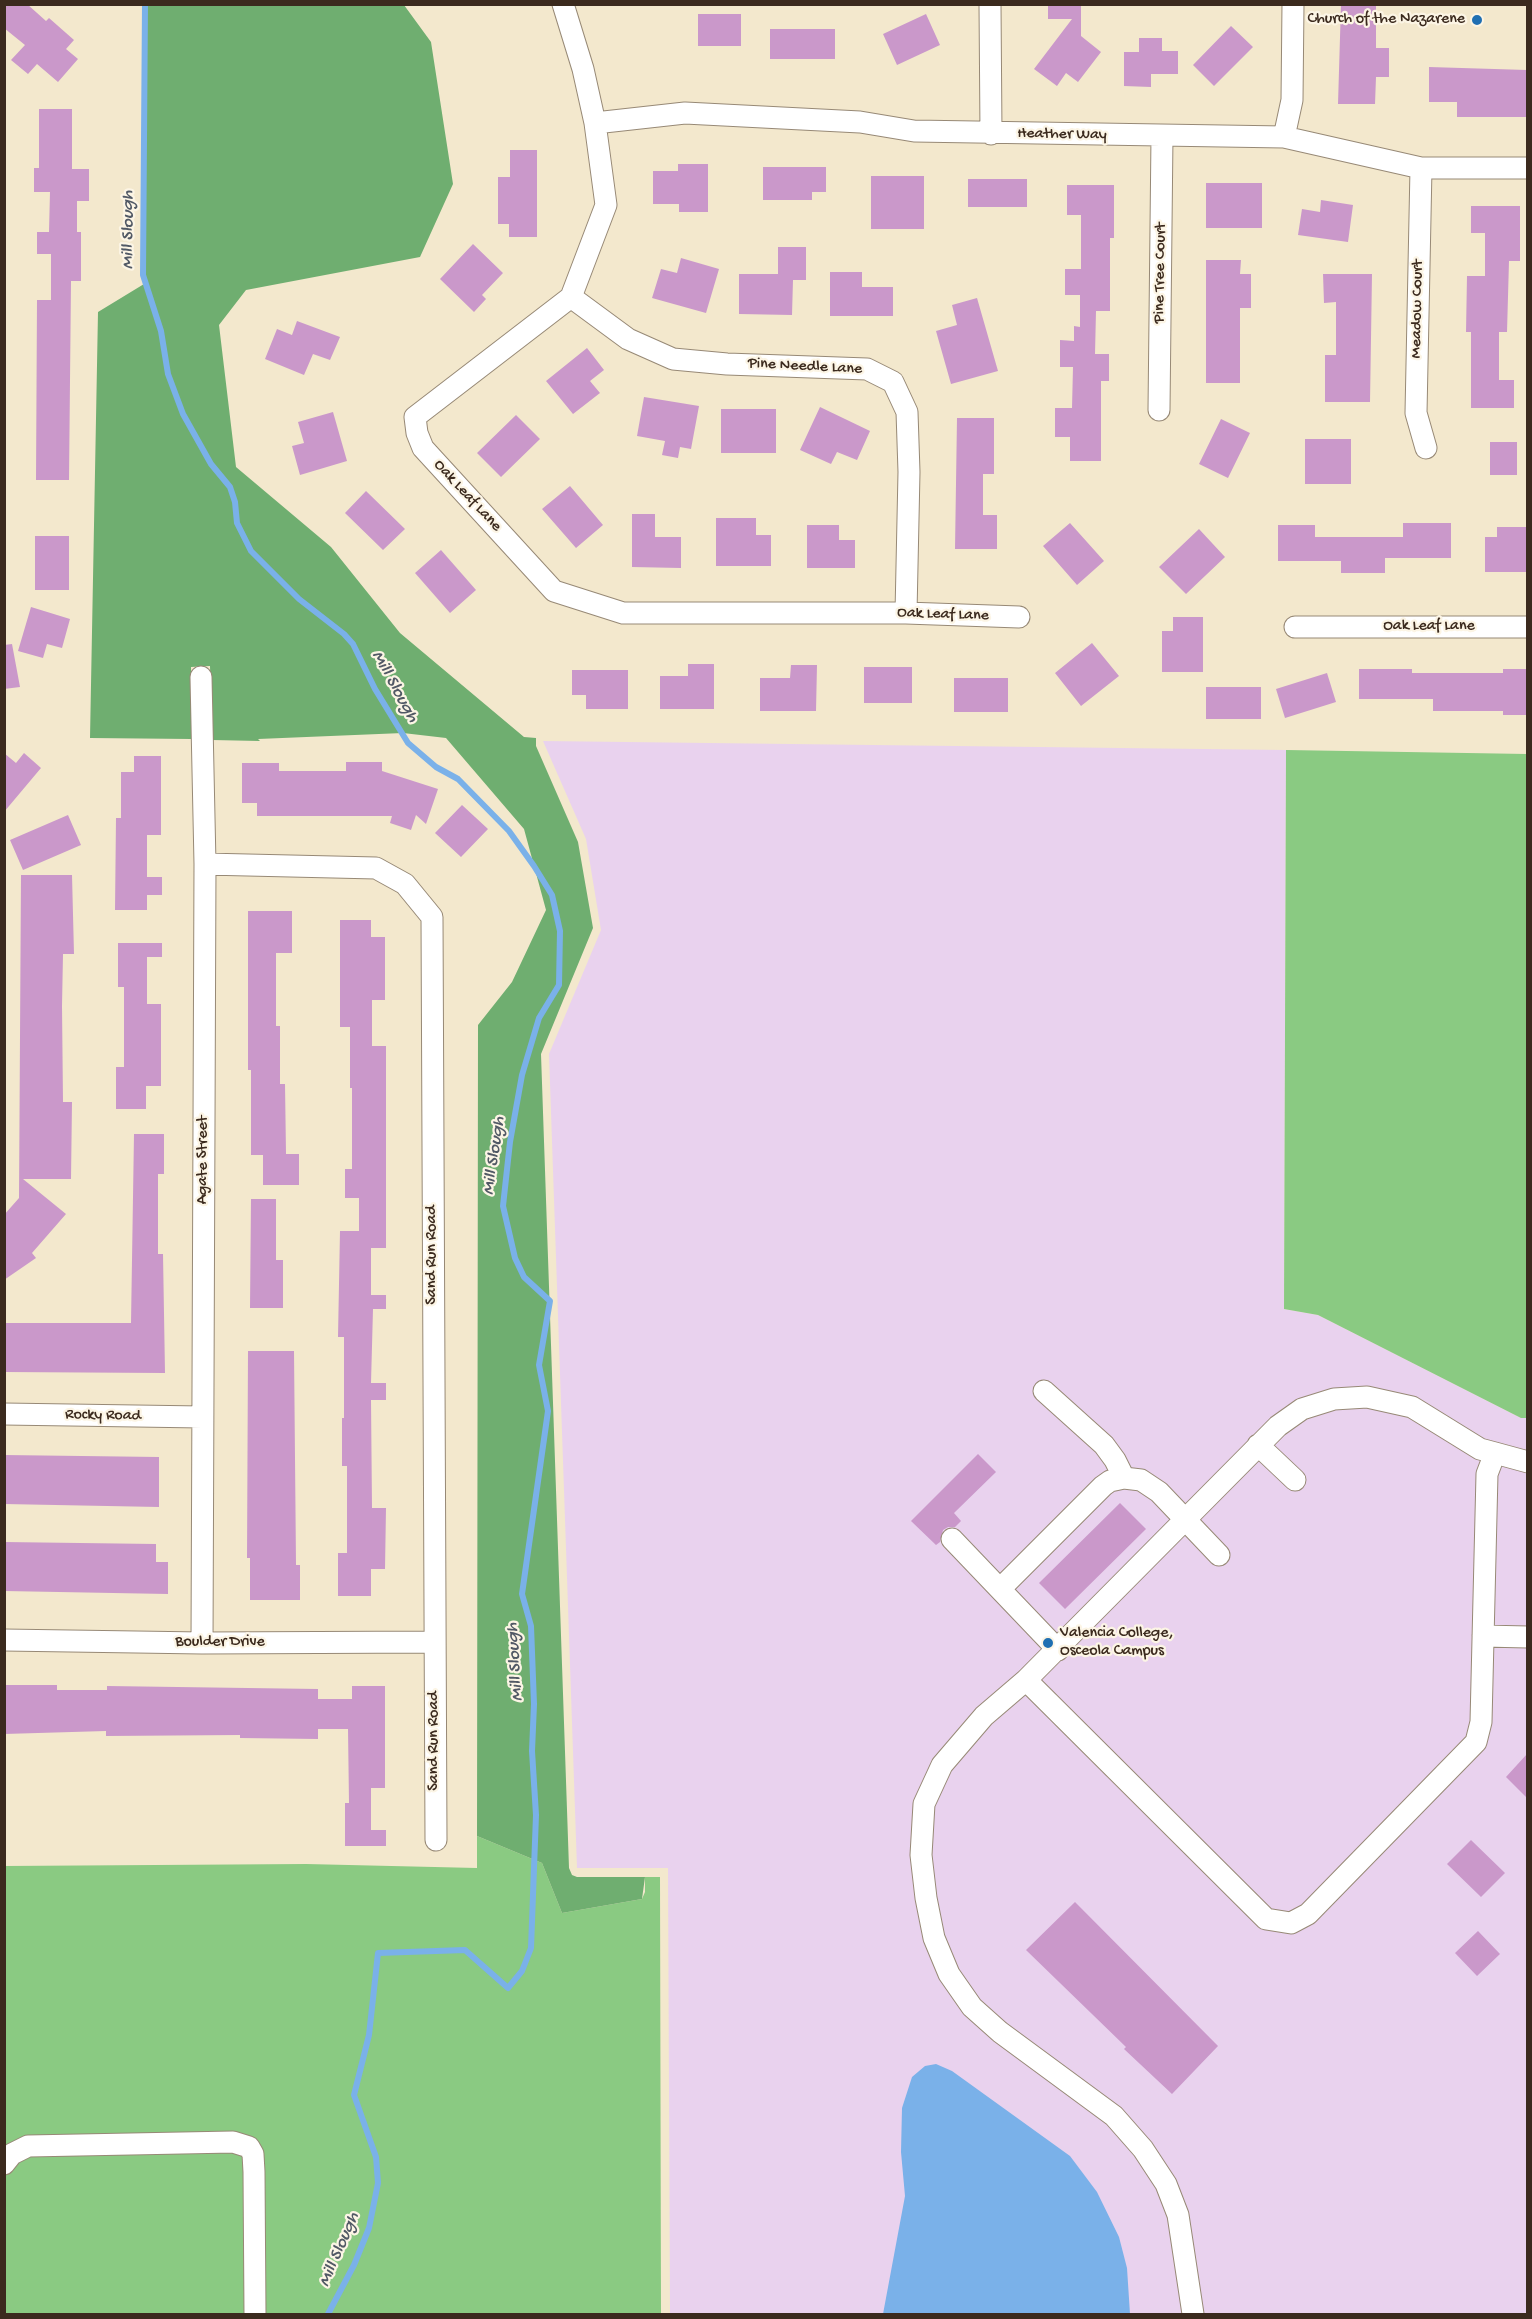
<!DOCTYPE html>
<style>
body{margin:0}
#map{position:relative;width:1532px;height:2319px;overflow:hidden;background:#f3e8cd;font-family:"Gochi Hand",sans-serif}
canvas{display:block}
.frame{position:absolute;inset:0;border:6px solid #3b2a1e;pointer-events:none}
</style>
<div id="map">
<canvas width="1532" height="2319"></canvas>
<div class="frame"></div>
</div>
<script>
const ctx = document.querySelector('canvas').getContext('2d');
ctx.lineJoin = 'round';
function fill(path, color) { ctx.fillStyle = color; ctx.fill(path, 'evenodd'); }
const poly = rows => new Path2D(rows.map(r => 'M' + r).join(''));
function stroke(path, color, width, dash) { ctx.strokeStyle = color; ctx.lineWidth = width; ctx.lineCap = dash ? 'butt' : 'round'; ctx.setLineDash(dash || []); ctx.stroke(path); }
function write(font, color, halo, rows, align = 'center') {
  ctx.font = font + ' "Gochi Hand",sans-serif'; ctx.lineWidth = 4.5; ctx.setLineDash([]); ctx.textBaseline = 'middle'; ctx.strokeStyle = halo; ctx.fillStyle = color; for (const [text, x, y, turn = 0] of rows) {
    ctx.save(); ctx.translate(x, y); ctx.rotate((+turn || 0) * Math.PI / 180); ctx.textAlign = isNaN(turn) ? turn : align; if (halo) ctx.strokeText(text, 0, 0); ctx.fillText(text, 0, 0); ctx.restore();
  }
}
fill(poly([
 [543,741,1286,750,1284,1309,1318,1315,1521,1418,1527,1418,1527,2314,670,2314,668,1868,577,1868,549,1054,601,930,586,839]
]), '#e9d2ee');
fill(poly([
 [1286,750,1527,754,1527,1418,1521,1418,1318,1315,1284,1309],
 [477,1836,542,1863,562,1913,642,1899,645,1892,645,1877,660,1877,661,2314,5,2314,4,1866,306,1864,477,1868]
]), '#8aca82');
fill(poly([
 [147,5,404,5,431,42,453,184,420,257,246,290,219,325,236,467,331,547,400,633,524,737,536,738,536,746,578,842,593,928,541,1054,569,1868,572,1875,577,1877,645,1877,642,1899,562,1913,542,1863,477,1836,478,1025,512,982,546,910,524,829,446,738,403,733,258,739,260,741,212,740,210,666,191,667,192,739,90,738,98,312,144,284]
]), '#6fae70');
fill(poly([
 [936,2064,952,2071,1070,2156,1097,2192,1119,2237,1127,2268,1130,2314,883,2314,905,2196,901,2152,902,2108,912,2077,925,2066]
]), '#7ab1e9');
stroke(poly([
 [145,4,143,275,161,331,168,374,183,414,211,464,230,487,235,502,237,523,251,551,299,599,344,634,353,644,375,689,408,743,436,767,458,779,509,831,534,866,552,895,560,931,559,985,539,1018,522,1075,510,1142,503,1206,515,1258,524,1277,550,1301,539,1365,548,1411,522,1594,531,1626,534,1704,532,1751,536,1815,531,1948,522,1971,508,1988,465,1950,378,1953,369,2035,354,2095,376,2157,378,2183,369,2228,354,2265,328,2314]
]), '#7ab1e9', 6);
fill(poly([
 [4,4,27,4,46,21,49,18,74,40,66,49,78,59,58,82,37,64,28,74,11,60,25,45,4,28],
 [1048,4,1081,4,1081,36,1101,52,1078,82,1066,73,1057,86,1034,69,1072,19,1048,19],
 [1341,4,1376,4,1376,48,1389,48,1389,77,1376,77,1375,104,1338,104],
 [698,14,741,14,741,46,698,46],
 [926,14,940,45,897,65,883,34],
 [1231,26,1253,47,1214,86,1193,65],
 [770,29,835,29,835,59,770,59],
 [1139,38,1162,38,1162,51,1178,51,1178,74,1151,74,1151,87,1124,86,1124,52,1139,52],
 [1429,67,1527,70,1527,117,1457,117,1457,102,1429,102],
 [39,109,72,109,72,169,89,169,89,201,77,201,77,232,81,232,81,281,71,281,69,480,36,480,37,300,51,300,51,254,37,254,37,232,49,232,50,192,34,192,34,168,39,168],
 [510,150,537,150,537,237,509,237,509,224,498,224,498,177,510,177],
 [678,164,708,164,708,212,679,212,679,204,653,204,653,171,678,171],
 [763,167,826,167,826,192,812,192,812,200,763,200],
 [871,176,924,176,924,229,871,229],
 [968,179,1027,179,1027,207,968,207],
 [1206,183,1262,183,1262,228,1206,228],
 [1067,185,1114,185,1114,238,1110,238,1110,311,1096,311,1095,354,1109,354,1109,381,1101,381,1101,461,1070,461,1070,437,1055,437,1055,408,1072,408,1073,367,1060,367,1060,340,1074,341,1074,326,1080,327,1080,295,1065,295,1065,269,1081,269,1081,215,1067,215],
 [1321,200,1353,205,1348,242,1298,235,1302,209,1320,212],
 [1471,206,1520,206,1520,261,1509,261,1507,332,1499,332,1499,380,1514,380,1514,408,1471,408,1471,332,1466,332,1467,276,1485,276,1485,233,1471,233],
 [473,244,503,273,482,295,486,299,474,312,440,279],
 [778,247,806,247,806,280,793,280,792,315,739,314,739,274,778,274],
 [681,258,719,269,706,313,652,298,661,269,677,273],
 [1206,260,1241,260,1240,274,1251,274,1251,308,1240,308,1240,383,1206,383],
 [830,272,862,272,862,287,893,287,893,316,830,316],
 [1323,274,1372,274,1370,402,1325,402,1325,355,1336,355,1336,302,1324,303],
 [977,298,998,371,951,384,936,331,957,325,952,305],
 [297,321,340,337,330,360,313,354,304,375,265,359,277,329,292,335],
 [587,348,604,370,590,381,600,393,573,414,546,381],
 [644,397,699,406,691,449,680,447,678,458,662,455,665,441,637,436],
 [820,407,870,431,857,460,837,452,831,464,800,450],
 [721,409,776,409,776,453,721,453],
 [333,412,347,461,300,475,292,446,304,443,298,422],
 [516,415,540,439,501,477,477,453],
 [957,418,994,418,994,474,983,474,983,515,997,515,997,549,955,549],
 [1221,419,1250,433,1228,478,1199,464],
 [1305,439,1351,439,1351,484,1305,484],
 [1490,442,1517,442,1517,475,1490,475],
 [570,486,603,525,576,548,542,509],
 [366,491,405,529,383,550,345,513],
 [632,514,655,514,655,537,681,537,681,568,632,567],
 [716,518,756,518,756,535,771,535,771,566,716,566],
 [1070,523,1104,561,1077,585,1043,546],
 [1403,523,1451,523,1451,558,1385,558,1385,573,1341,573,1341,561,1278,561,1278,525,1315,525,1315,537,1403,537],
 [807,525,839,525,839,540,855,540,855,568,807,568],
 [1497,527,1527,527,1527,572,1485,572,1485,537,1497,537],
 [1199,529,1225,557,1186,594,1159,567],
 [35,536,69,536,69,590,35,590],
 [441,550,476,590,450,613,415,573],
 [31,607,70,619,62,648,47,644,43,658,18,651],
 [1173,617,1203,617,1203,672,1162,672,1162,631,1173,631],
 [1092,643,1119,676,1081,706,1055,673],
 [12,644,20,687,4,689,4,645],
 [688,664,714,664,714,709,660,709,660,676,688,676],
 [791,665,817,665,816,711,760,711,760,678,790,678],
 [864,667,912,667,912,703,864,703],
 [1359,669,1412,669,1412,673,1503,673,1503,669,1527,669,1527,715,1503,715,1503,711,1433,711,1433,699,1359,699],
 [572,670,628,670,628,709,586,709,586,695,572,695],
 [1327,673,1336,702,1285,718,1276,689],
 [954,678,1008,678,1008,712,954,712],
 [1206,687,1261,687,1261,719,1206,719],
 [4,753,16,763,24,753,41,768,4,812],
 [134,756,161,756,161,835,147,835,147,877,162,877,162,895,147,895,147,910,115,910,116,818,121,818,121,772,134,772],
 [346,762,382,762,382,771,438,789,426,824,416,815,411,830,390,823,392,816,257,816,257,803,242,803,242,763,279,763,279,771,346,771],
 [462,805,488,829,461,857,435,833],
 [68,815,81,845,23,870,10,840],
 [21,875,72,875,74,954,63,954,62,1006,63,1102,72,1102,71,1179,23,1179,66,1214,32,1253,36,1258,4,1280,4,1215,19,1198],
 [248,911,292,911,292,953,276,953,276,1026,280,1026,280,1084,285,1084,286,1154,299,1154,299,1185,263,1185,263,1155,251,1155,251,1070,248,1070],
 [340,920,371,920,371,937,385,937,385,1000,372,1000,372,1046,386,1046,386,1248,371,1248,371,1295,386,1295,386,1309,373,1309,371,1383,386,1383,386,1400,371,1400,372,1508,386,1508,385,1569,371,1569,371,1596,338,1596,338,1553,347,1553,347,1466,342,1466,342,1418,344,1418,344,1337,338,1337,340,1231,359,1231,359,1198,345,1198,345,1169,352,1169,352,1088,350,1088,350,1027,340,1027],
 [118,943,162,943,162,957,147,957,147,1004,161,1004,161,1086,146,1086,146,1109,116,1109,116,1067,124,1067,124,987,118,987],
 [134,1134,164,1134,164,1174,158,1174,158,1254,163,1254,165,1373,4,1372,4,1323,131,1323],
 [251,1199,276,1199,276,1260,283,1260,283,1308,250,1308],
 [248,1351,294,1351,296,1565,300,1565,300,1600,250,1600,250,1558,247,1558],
 [978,1454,996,1472,954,1513,961,1521,955,1527,948,1527,943,1530,940,1542,936,1545,911,1521],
 [4,1455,159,1457,159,1507,4,1504],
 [1120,1503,1146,1529,1065,1609,1039,1583],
 [4,1542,156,1544,156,1562,168,1562,168,1594,4,1591],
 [4,1685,57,1685,57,1690,107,1690,107,1686,318,1689,318,1699,352,1699,352,1686,385,1686,385,1788,371,1788,371,1830,386,1830,386,1846,345,1846,345,1803,349,1803,348,1729,318,1729,318,1739,240,1738,240,1735,106,1736,106,1731,4,1734],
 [1527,1754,1527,1798,1506,1777],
 [1471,1840,1505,1873,1481,1897,1447,1864],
 [1075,1902,1218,2046,1172,2094,1124,2049,1126,2047,1026,1950],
 [1478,1931,1500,1954,1477,1976,1455,1953]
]), '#ca98ca');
const minor = poly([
 [563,4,583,69,595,123,606,205,571,297,415,417,417,433,423,448,554,591,623,613,906,613,1019,617],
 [990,4,991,134],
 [595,123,685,113,860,122,914,131,1284,137,1421,168,1528,168],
 [1284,137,1292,100,1293,4],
 [1421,168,1416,413,1426,448],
 [571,297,628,339,673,359,727,364,867,369,893,382,907,412,909,472,906,613],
 [1159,410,1162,136],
 [1295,627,1528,627],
 [201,677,205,864,202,1643],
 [205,864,376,868,405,884,432,917,436,1840],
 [1044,1391,1104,1445,1115,1460,1124,1478],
 [4,1414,202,1417],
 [1258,1445,1295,1480],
 [1495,1453,1487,1474,1481,1722,1476,1742,1308,1914,1291,1923,1266,1919,1026,1680,1278,1426,1302,1409,1334,1399,1367,1397,1412,1407,1480,1449,1495,1453,1528,1462],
 [952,1539,1058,1650],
 [1000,1589,1103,1486,1110,1481,1124,1478,1141,1480,1159,1492,1219,1555],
 [1483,1636,1528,1637],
 [4,1640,202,1643,435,1642],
 [1026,1680,984,1716,942,1765,924,1804,921,1855,926,1898,934,1938,949,1974,972,2007,1000,2032,1114,2116,1143,2149,1166,2184,1178,2215,1193,2314],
 [4,2164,12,2154,28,2146,233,2142,249,2147,253,2154,254,2172,255,2314]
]);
stroke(minor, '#978976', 23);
stroke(minor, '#fff', 21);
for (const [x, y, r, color] of [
 [1477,20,6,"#1f6fb2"],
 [1048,1643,6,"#1f6fb2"]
]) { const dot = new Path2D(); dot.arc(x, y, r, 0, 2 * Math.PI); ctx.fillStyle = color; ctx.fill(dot); stroke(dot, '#fcf5e5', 2); }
write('16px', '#3b2a1e', '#fcf5e5', [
 ["Church of the Nazarene",1465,20],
 ["Valencia College,",1060,1634,"left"],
 ["Osceola Campus",1060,1652,"left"]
], 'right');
write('16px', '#3b2a1e', '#fcf5e5', [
 ["Heather Way",1062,135,1],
 ["Pine Tree Court",1161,273,-89],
 ["Meadow Court",1418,309,-89],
 ["Pine Needle Lane",805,367,3],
 ["Oak Leaf Lane",467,496,47],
 ["Oak Leaf Lane",943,615,2],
 ["Oak Leaf Lane",1429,627],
 ["Agate Street",204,1160,-90],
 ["Sand Run Road",433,1255,-90],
 ["Rocky Road",103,1416,1],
 ["Boulder Drive",220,1643],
 ["Sand Run Road",435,1741,-90]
]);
write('italic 18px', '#515965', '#fcf5e5', [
 ["Mill Slough",129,230,-90],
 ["Mill Slough",394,687,61],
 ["Mill Slough",495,1156,-82],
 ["Mill Slough",516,1662,-94],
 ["Mill Slough",340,2250,-67]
]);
</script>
